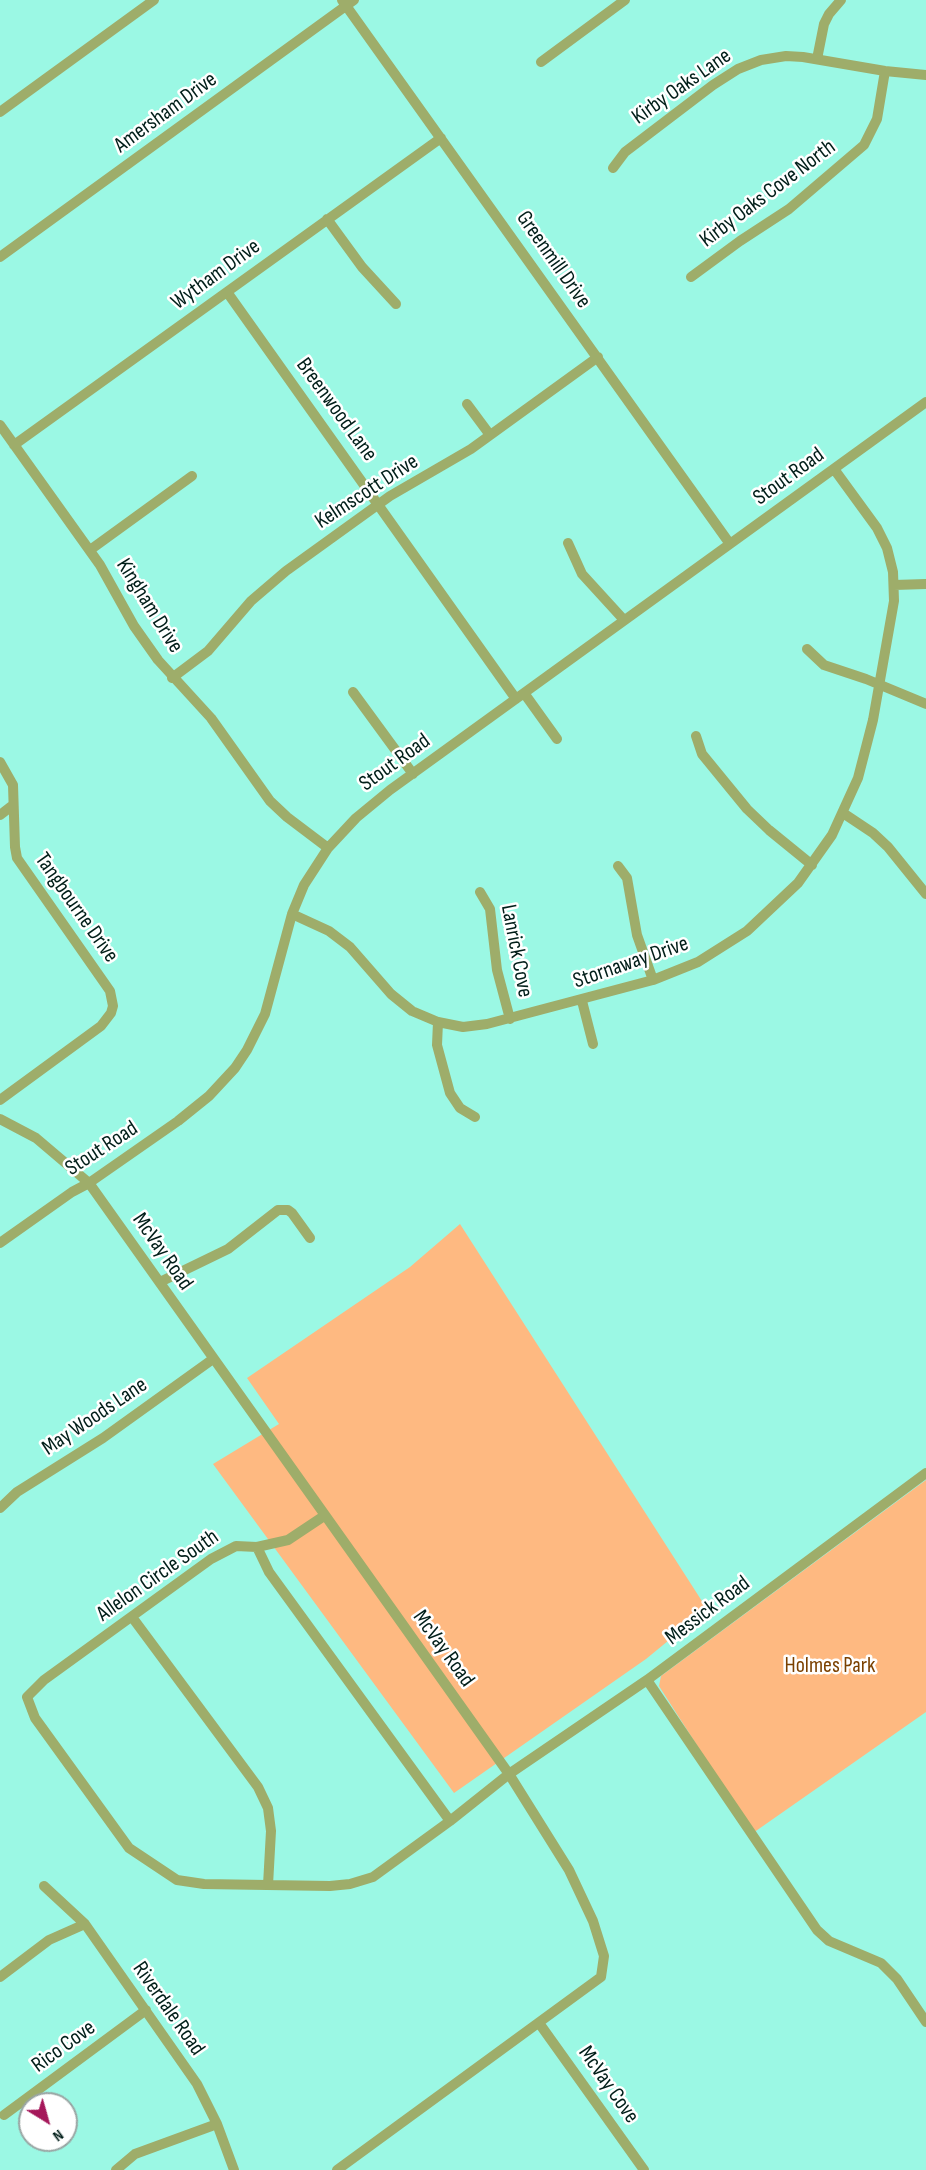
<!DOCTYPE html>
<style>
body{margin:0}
#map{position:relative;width:926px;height:2170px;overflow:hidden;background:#9bf8e4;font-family:"Sofia Sans Condensed",sans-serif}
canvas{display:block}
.north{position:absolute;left:18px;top:2092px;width:60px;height:60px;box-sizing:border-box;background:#fff;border:2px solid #99a5a3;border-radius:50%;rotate:143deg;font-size:16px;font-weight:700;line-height:24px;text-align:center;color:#011e19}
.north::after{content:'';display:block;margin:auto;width:21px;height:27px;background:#a5175a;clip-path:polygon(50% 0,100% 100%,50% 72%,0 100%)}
</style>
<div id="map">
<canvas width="926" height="2170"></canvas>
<div class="north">N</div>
</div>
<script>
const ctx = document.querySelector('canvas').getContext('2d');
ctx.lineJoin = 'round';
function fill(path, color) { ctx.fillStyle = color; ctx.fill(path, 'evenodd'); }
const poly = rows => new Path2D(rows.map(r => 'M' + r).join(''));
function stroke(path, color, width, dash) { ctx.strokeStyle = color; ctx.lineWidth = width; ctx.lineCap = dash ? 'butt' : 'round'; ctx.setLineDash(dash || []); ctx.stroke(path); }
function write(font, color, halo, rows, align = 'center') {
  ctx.font = font + ' "Sofia Sans Condensed",sans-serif'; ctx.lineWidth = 5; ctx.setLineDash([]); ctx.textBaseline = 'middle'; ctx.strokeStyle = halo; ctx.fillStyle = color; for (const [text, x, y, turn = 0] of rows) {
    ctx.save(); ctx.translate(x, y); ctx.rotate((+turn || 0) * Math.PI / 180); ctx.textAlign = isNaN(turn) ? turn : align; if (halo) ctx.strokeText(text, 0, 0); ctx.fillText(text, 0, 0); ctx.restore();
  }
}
fill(poly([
 [460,1224,707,1609,646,1659,454,1793,213,1464,279,1424,247,1378,410,1267],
 [926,1480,926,1712,753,1833,659,1686,661,1676]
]), '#feb981');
stroke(poly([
 [342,0,730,544],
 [817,59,824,24,829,14,841,0],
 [541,62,625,0],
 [0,112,154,0],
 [613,168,625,152,713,85,738,69,761,60,786,56,803,57,885,71,926,75],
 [327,219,362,267,396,304],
 [0,257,354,0],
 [691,277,740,241,789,209,864,145,877,119,885,71],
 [227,292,516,699],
 [467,404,490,435],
 [0,425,100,565,134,626,158,660,211,718,270,801,287,817,328,848],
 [14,445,441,138],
 [568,543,582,574,624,620],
 [90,550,192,476],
 [894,585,926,584],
 [807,649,824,665,866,679,926,704],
 [172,678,208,651,251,601,286,571,390,496,471,449,598,357],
 [353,692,413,774],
 [524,693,557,739],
 [696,736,702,754,747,809,769,830,812,865],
 [0,762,13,785,15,847,17,858,110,991,113,1006,111,1013,101,1026,0,1100],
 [843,813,873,833,888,847,926,894],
 [0,815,13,805],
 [618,866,627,878,637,935,653,980],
 [480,892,490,909,497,970,510,1019],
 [292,914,329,931,350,947,391,994,412,1011,438,1022,463,1027,487,1024,653,980,698,962,747,931,798,883,832,835,858,778,873,720,894,601,893,572,887,548,877,528,834,469],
 [582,1001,593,1044],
 [438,1022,437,1045,450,1093,460,1108,475,1117],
 [0,1119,36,1138,89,1183,509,1774,569,1870,593,1921,604,1956,601,1977,337,2170],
 [0,1243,72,1192,89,1183,178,1121,209,1096,235,1068,247,1050,265,1014,292,914,304,885,328,848,356,818,390,790,926,402],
 [160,1282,228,1249,278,1210,288,1210,292,1213,310,1238],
 [0,1508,17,1492,103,1438,213,1359],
 [257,1547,269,1572,450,1821,373,1877,350,1884,330,1886,204,1884,177,1880,129,1848,35,1718,27,1697,44,1680,211,1559,236,1546,257,1547,288,1540,324,1516],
 [132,1617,258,1787,268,1808,271,1831,268,1885],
 [647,1680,817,1930,829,1941,881,1963,897,1979,926,2022],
 [450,1821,509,1774,647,1680,926,1473],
 [44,1886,85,1924,197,2084,217,2124,234,2170],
 [0,1977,49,1940,85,1924],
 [539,2023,644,2170],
 [4,2115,146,2010],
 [116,2170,135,2154,217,2124]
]), '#9ead6a', 10);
write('22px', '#011e19', '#fff', [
 ["Kirby Oaks Lane",682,87,-35],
 ["Amersham Drive",166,113,-36],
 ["Kirby Oaks Cove North",768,194,-37],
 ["Greenmill Drive",553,260,55],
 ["Wytham Drive",216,275,-36],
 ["Breenwood Lane",336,410,54],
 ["Stout Road",789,477,-36],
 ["Kelmscott Drive",367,492,-33],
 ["Kingham Drive",149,606,58],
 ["Stout Road",395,763,-36],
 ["Tangbourne Drive",76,908,55],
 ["Lanrick Cove",516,951,79],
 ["Stornaway Drive",631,963,-19],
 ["Stout Road",102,1149,-33],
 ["McVay Road",162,1252,55],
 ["May Woods Lane",95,1417,-34],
 ["Allelon Circle South",158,1576,-35],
 ["Messick Road",708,1611,-37],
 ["McVay Road",443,1649,54],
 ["Riverdale Road",168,2009,55],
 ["Rico Cove",64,2047,-36],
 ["McVay Cove",608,2085,55]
]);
write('22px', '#7b4100', '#fff', [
 ["Holmes Park",830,1666]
]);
</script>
